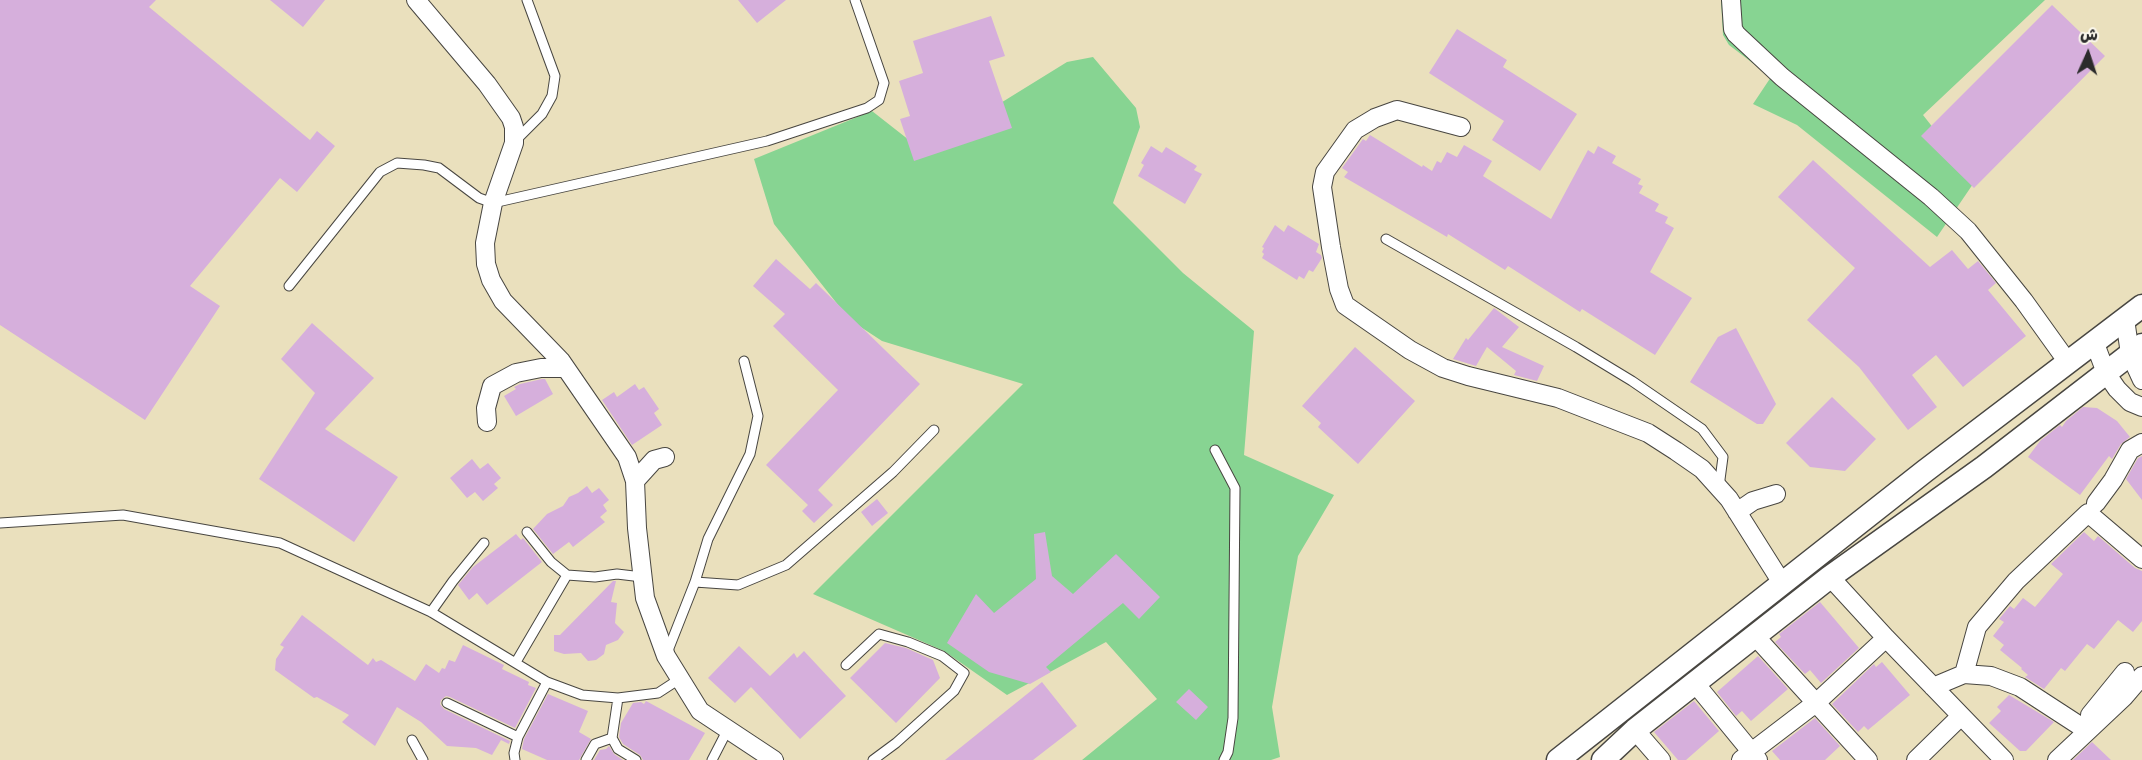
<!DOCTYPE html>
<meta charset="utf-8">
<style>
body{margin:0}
#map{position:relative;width:2142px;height:760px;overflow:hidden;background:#eae0bd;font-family:Mynerve,"Playpen Sans Arabic",sans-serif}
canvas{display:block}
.north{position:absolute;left:2058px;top:24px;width:60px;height:60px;-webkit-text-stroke:4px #fbf7ec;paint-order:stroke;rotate:3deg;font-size:16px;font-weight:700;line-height:24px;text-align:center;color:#2b2b2b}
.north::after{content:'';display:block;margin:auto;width:21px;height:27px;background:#2b2b2b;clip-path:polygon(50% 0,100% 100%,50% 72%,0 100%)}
</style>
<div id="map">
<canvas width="2142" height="760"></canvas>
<div class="north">ش</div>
</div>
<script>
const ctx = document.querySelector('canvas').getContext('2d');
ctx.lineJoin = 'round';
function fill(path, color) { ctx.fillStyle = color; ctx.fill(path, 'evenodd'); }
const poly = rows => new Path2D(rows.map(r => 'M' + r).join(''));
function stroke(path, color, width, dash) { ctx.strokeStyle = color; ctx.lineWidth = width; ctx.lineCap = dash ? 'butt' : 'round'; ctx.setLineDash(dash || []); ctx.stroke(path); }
fill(poly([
 [1721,0,2045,0,1923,115,1975,181,1937,237,1797,125,1753,104,1771,77,1729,45,1723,35],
 [1093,57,1136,108,1140,127,1113,203,1183,273,1254,331,1244,455,1334,495,1298,556,1272,707,1280,757,1271,760,1082,760,1157,699,1106,642,1007,695,944,651,813,594,1023,384,882,341,850,320,774,224,754,159,872,111,923,151,1067,62]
]), '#87d492');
fill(poly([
 [0,0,156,0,149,7,310,140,317,131,335,146,297,192,280,178,190,286,220,306,145,420,0,325],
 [270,0,325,0,303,27],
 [738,0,786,0,757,23],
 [2052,5,2105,56,1974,188,1921,136],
 [991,16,1005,56,989,61,1012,128,914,161,900,119,910,116,899,81,923,73,913,41],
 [1457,29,1507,60,1503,67,1577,114,1540,171,1492,140,1504,121,1429,73],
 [1370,135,1422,167,1423,165,1432,171,1437,161,1441,163,1447,152,1457,157,1464,145,1492,161,1483,176,1551,219,1588,150,1594,154,1598,146,1616,156,1612,163,1641,179,1638,184,1643,186,1639,193,1659,204,1655,211,1668,217,1665,223,1674,228,1650,272,1692,298,1655,355,1582,309,1580,312,1508,266,1505,270,1448,234,1447,237,1344,177,1348,172,1342,168,1363,139,1366,141],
 [1151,146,1162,153,1166,147,1197,166,1194,170,1202,174,1185,204,1138,176,1144,165,1141,163],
 [1813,160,1930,267,1952,250,1968,269,1978,261,1996,283,1988,290,2026,336,1963,387,1936,355,1912,375,1937,407,1908,430,1859,367,1807,320,1855,268,1778,197],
 [1275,225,1284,232,1288,225,1319,244,1316,252,1321,255,1322,258,1313,272,1309,270,1304,279,1299,276,1297,280,1262,258,1264,254,1262,252,1264,248,1262,247],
 [776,259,810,289,816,283,920,384,818,490,833,505,814,523,802,511,808,505,766,465,838,390,773,326,785,314,753,286],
 [1494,308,1519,327,1502,347,1544,366,1537,381,1514,375,1516,371,1487,347,1476,366,1453,359,1466,338,1468,340],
 [312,323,374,378,325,429,398,477,354,542,259,479,315,393,281,359],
 [1736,328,1776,404,1763,424,1757,424,1690,382,1718,337],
 [1355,347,1415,401,1358,464,1318,427,1321,423,1302,406],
 [542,379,545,379,553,394,516,416,504,396,516,389,514,387,520,384],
 [635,384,639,390,644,387,659,409,654,413,662,425,632,445,602,400,614,392,617,397],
 [1832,397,1876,439,1845,471,1810,467,1786,443],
 [2083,407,2097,408,2117,421,2130,437,2121,444,2112,459,2109,456,2080,495,2028,457,2040,441,2060,425,2062,427,2066,421],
 [2142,456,2142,500,2126,479,2138,458],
 [472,459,480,469,488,463,501,478,494,484,498,488,483,501,475,492,467,498,450,478],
 [587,486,592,493,599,488,609,500,603,505,607,511,600,517,605,522,573,547,569,542,553,554,533,529,547,514,563,506,569,497,578,493],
 [877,499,888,513,872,526,861,512],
 [1045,532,1052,576,1073,594,1116,554,1160,597,1139,619,1123,603,1046,667,1051,672,1030,684,989,672,947,643,976,594,994,613,1036,579,1034,534],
 [2084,532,2094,541,2098,536,2135,568,2142,571,2142,621,2133,632,2118,620,2094,649,2087,644,2065,671,2061,668,2044,689,2025,677,2028,675,2021,669,2022,668,2000,650,2004,645,1993,636,2004,622,1999,619,2010,606,2014,609,2023,598,2035,607,2063,574,2051,564],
 [516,534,521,540,523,538,542,562,487,605,477,593,469,600,458,585,473,567],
 [613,581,616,581,611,602,617,603,615,623,624,632,618,640,606,645,604,654,596,660,588,661,581,653,564,654,554,651,554,635,560,635],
 [1820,602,1859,648,1821,683,1810,670,1805,674,1775,642,1781,637,1779,634],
 [302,615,368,665,373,658,376,662,381,660,415,681,426,664,439,673,442,668,445,669,449,660,455,662,463,645,504,665,502,669,529,682,528,685,536,688,515,728,450,697,446,696,441,700,440,704,444,709,510,741,509,744,501,740,492,755,476,748,447,746,421,722,397,707,375,746,342,722,349,715,317,697,314,698,275,670,276,659,284,647,280,645],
 [885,643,906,648,933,660,940,678,896,723,850,678],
 [739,646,770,676,794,653,797,658,804,651,846,696,800,739,751,687,735,703,708,678],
 [1758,656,1788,689,1751,721,1742,711,1736,716,1717,692],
 [1882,662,1910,695,1868,730,1864,726,1858,732,1832,704,1874,664,1876,667],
 [1042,682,1077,726,1033,760,945,760],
 [1189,689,1208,707,1196,720,1176,702],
 [548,694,588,711,579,732,591,739,579,760,547,760,522,749,524,739],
 [2009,695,2054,722,2026,751,2020,751,1989,723,2001,711,1997,707],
 [646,701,705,733,689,760,643,760,640,755,623,744,619,737,621,723,633,703,641,702,644,704],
 [1694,701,1719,731,1686,760,1678,760,1654,732],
 [1815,718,1840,746,1825,760,1780,760,1772,751],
 [2092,742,2111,760,2073,760],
 [609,746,614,754,623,760,594,760,600,750,606,749]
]), '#d6afdc');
const service = poly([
 [515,141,542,114,552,96,555,76,527,0],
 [1386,239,1576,347,1632,381,1702,429,1723,457,1719,487],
 [289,286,380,172,397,163,424,165,439,168,479,198,493,203,767,141,867,108,879,100,884,83,855,0],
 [1215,450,1235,488,1233,718,1228,752,1224,760],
 [0,523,123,515,280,543,431,612,547,682,582,695,618,698,658,693,681,678],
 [527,532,551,562,567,575,595,577,617,574,642,577],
 [695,582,738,585,786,565,893,472,934,430],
 [431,612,453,581,484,543],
 [667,653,695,582,708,539,750,454,758,416,744,361],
 [516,662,567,575],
 [846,665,879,634,908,642,942,656,964,673,954,691,896,743,873,760],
 [618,698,612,738,618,749,636,760],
 [447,703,518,737],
 [412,740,423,760],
 [515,760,514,753,518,737,547,682],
 [586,760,595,744,612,738],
 [712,760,728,729]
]);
const minor = poly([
 [416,0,487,84,511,118,514,127,514,143,493,203,485,243,486,264,491,280,503,301,561,361,627,457,635,481,637,528,645,598,666,656,700,711,774,760],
 [1731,0,1733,29,1736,34,1782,77,1931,197,1968,231,2024,301,2067,361],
 [1461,127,1397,110,1375,118,1355,130,1325,172,1322,187,1331,247,1339,289,1345,305,1410,350,1443,368,1468,376,1558,398,1648,433,1676,451,1702,469,1729,499,1782,583],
 [2125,319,2130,354,2142,380],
 [2094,341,2106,373,2117,389,2130,402,2142,407],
 [487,422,486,408,492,386,516,373,541,368,566,368],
 [635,481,654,460,665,457],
 [2096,503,2113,480,2130,450,2142,443],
 [1737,512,1753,501,1776,494],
 [1830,577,1886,638,2004,760],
 [1755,636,1868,760],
 [1964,674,1977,627,2016,581,2088,513,2142,559],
 [1694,682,1758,760],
 [1933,687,1964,674,1991,676,2020,687,2080,726],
 [2090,715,2125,672],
 [1635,730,1661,760],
 [1741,760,1817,702,1886,638],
 [1916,760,1961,716],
 [2057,760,2124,697,2142,676]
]);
const tertiary = poly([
 [1558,760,1925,471,2142,306],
 [1603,760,1635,730,1830,577,1984,467,2142,345]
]);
stroke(service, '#484641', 11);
stroke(minor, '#484641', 20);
stroke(tertiary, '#484641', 25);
stroke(service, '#fff', 9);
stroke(minor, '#fff', 18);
stroke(tertiary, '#fff', 22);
</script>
